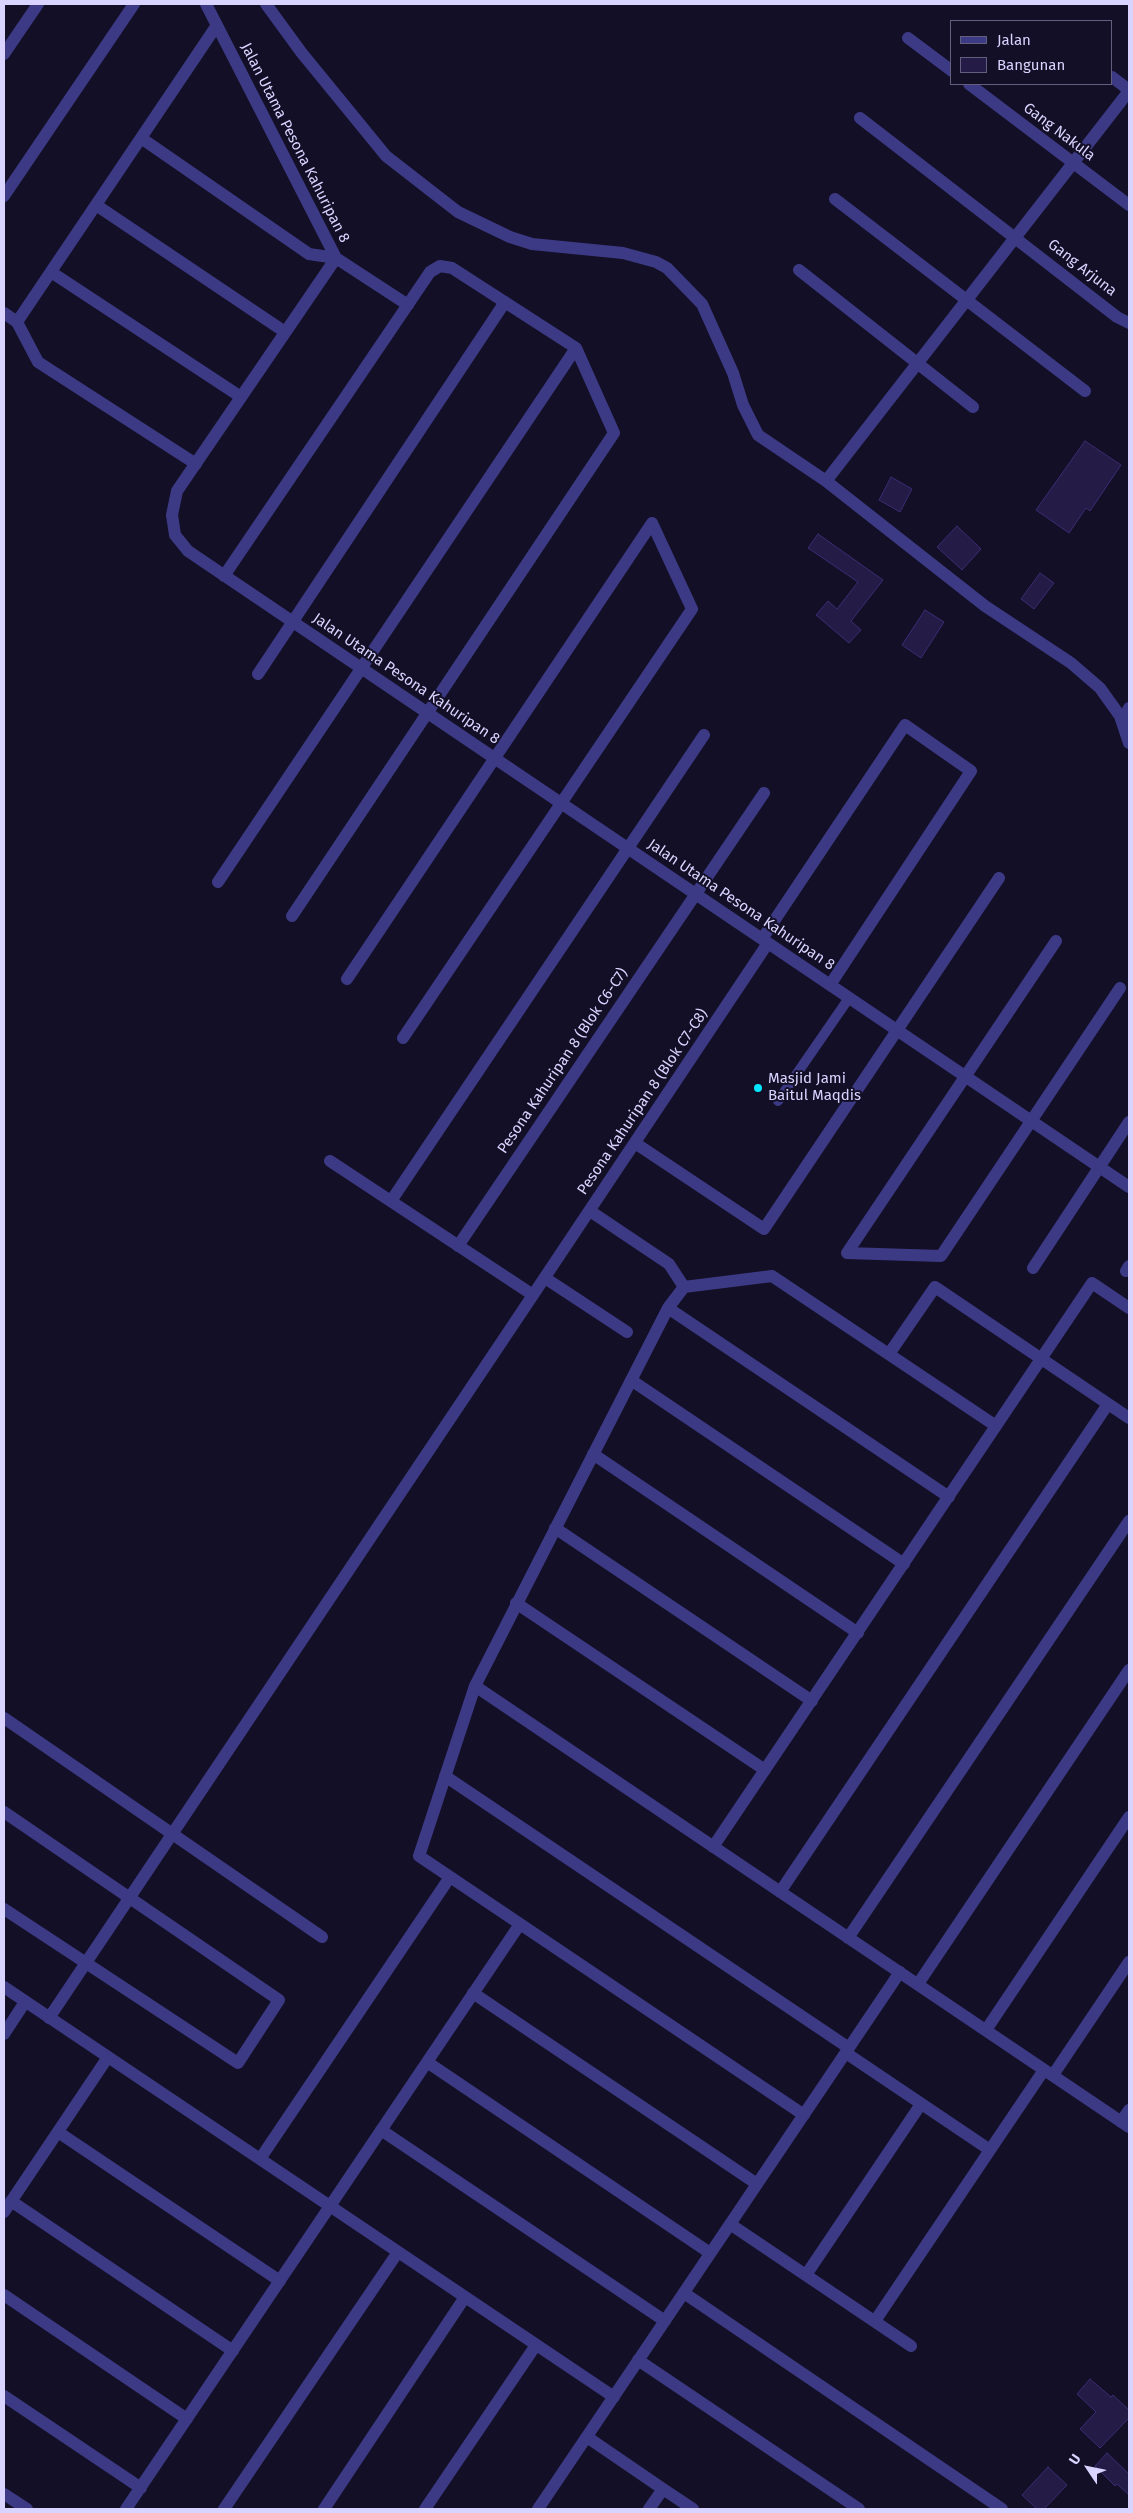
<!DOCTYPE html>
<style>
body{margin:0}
#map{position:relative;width:1133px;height:2513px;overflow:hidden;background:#130f26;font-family:"Fira Sans",sans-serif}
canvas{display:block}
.frame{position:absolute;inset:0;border:5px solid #d9d4ff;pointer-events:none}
.legend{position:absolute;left:950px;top:20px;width:162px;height:65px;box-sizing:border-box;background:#130f26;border:1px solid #625e7d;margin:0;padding:6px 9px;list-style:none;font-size:15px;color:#d9d4ff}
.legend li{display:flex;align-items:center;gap:10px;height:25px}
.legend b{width:25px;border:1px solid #625e7d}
.north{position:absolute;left:1063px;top:2443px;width:50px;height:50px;-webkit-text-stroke:4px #130f26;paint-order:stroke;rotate:304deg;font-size:14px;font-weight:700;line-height:20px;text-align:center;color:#d9d4ff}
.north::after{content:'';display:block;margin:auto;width:18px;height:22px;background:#d9d4ff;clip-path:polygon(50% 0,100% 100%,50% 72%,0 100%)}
</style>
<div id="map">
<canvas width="1133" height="2513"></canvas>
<div class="frame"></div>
<ul class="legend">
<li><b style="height:6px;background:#3d3a85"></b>Jalan</li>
<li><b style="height:14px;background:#241b47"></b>Bangunan</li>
</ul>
<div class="north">U</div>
</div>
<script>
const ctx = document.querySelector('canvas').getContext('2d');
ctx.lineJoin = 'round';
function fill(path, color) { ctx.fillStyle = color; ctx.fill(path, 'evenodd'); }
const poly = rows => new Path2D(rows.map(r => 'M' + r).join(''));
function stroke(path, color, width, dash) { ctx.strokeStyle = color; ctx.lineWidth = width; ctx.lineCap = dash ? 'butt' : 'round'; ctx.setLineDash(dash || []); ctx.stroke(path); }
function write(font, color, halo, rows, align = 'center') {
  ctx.font = font + ' "Fira Sans",sans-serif'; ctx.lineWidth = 4; ctx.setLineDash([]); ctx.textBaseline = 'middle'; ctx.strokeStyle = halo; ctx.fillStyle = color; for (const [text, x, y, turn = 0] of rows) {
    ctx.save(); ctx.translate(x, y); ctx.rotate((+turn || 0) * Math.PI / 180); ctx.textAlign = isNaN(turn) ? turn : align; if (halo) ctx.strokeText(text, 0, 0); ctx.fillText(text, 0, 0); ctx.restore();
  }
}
const building = poly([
 [1085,441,1121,465,1090,511,1086,508,1069,533,1036,510,1085,441],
 [891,477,912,489,900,512,879,500,891,477],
 [957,526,981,549,962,570,937,547,957,526],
 [818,534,883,580,851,621,861,630,849,643,816,615,828,601,837,609,858,582,808,548,818,534],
 [1040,573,1054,583,1034,609,1021,599,1040,573],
 [925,610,944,622,921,658,902,645,925,610],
 [1090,2379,1111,2397,1113,2395,1129,2410,1129,2418,1100,2448,1080,2429,1096,2412,1077,2394,1090,2379],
 [1107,2453,1129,2474,1129,2495,1117,2484,1115,2486,1095,2466,1107,2453],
 [1048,2467,1067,2485,1044,2509,1037,2509,1022,2495,1048,2467]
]);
fill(building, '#241b47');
stroke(building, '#3b2d73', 1);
stroke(poly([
 [778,1101,849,998]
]), '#3d3a85', 10);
stroke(poly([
 [206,4,336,258],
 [266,4,301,52,386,156,458,212,510,237,532,244,623,253,656,262,667,268,702,304,733,373,743,405,758,435,826,481,985,606,1071,663,1100,688,1120,716,1129,743],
 [908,38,952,71],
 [4,54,38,4],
 [1112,77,1129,90],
 [969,84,1129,205],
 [860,118,1117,317,1129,323],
 [141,138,309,254,336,258,408,305],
 [4,196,134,4],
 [835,199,1085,391],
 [96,205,285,332],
 [336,258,177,491,172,515,175,535,188,551,1129,1187],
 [799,270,973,407],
 [51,272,241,397],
 [4,313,17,322,38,362,196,464],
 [17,322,217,25],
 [826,481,1129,91],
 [224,576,430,272,440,266,452,268,576,348,614,433,292,916],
 [258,674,505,302],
 [1122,721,1129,708],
 [218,882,576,348],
 [762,939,905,725,971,771,830,985],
 [1056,941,847,1253,941,1256,1120,988],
 [347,979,652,523,692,609,403,1038],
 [635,1143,764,1229,999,878],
 [330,1161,533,1295,768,943],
 [391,1201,704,735],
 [590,1211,669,1264,684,1287],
 [458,1246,764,793],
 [1033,1268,1129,1122],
 [1126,1271,1129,1266],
 [545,1278,627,1332],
 [668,1308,949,1497],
 [889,1354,935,1287,1129,1418],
 [631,1380,904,1564],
 [593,1454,858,1633],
 [555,1528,812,1701],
 [516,1603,765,1770],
 [475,1686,1129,2127],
 [4,1718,322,1937],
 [445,1776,849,2048],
 [4,1812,279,2000,238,2063,4,1909],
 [713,1847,1092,1283,1129,1308],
 [780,1892,1108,1404],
 [848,1938,1129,1521],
 [918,1984,1129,1670],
 [4,1987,614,2397],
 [473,1993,757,2184],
 [49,2018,533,1295],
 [986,2030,1129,1817],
 [4,2034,25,2002],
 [846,2053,990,2150,1044,2070],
 [427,2062,710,2253],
 [1053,2075,1129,1962],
 [804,2115,419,1856,475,1686,668,1308,684,1287,772,1276,996,1426],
 [1121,2122,1129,2110],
 [381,2130,665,2321],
 [58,2132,280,2281],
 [260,2159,450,1877],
 [11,2201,233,2351],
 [4,2212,108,2057],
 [730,2224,911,2346],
 [806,2275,921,2104],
 [684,2293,1002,2509],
 [4,2295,187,2419],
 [875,2321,990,2150],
 [638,2360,859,2509],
 [4,2396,141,2488],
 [587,2437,663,2489,649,2509],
 [663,2489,693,2509],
 [4,2494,27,2509],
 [126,2509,520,1924],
 [224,2509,398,2252],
 [324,2509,465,2297],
 [425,2509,536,2345],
 [538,2509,900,1972]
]), '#3d3a85', 12);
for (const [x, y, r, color] of [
 [758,1088,5,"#00e5ff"]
]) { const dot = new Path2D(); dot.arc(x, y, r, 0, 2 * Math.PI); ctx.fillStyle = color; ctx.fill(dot); stroke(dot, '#130f26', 2); }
write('15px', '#d9d4ff', '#130f26', [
 ["Gang Nakula",1059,132,37],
 ["Jalan Utama Pesona Kahuripan 8",295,143,63],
 ["Gang Arjuna",1082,268,38],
 ["Jalan Utama Pesona Kahuripan 8",406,679,34],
 ["Jalan Utama Pesona Kahuripan 8",741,905,34],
 ["Pesona Kahuripan 8 (Blok C6-C7)",563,1061,-56],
 ["Pesona Kahuripan 8 (Blok C7-C8)",643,1102,-56]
]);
write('15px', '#d9d4ff', '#130f26', [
 ["Masjid Jami",768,1079],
 ["Baitul Maqdis",768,1096]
], 'left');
</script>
